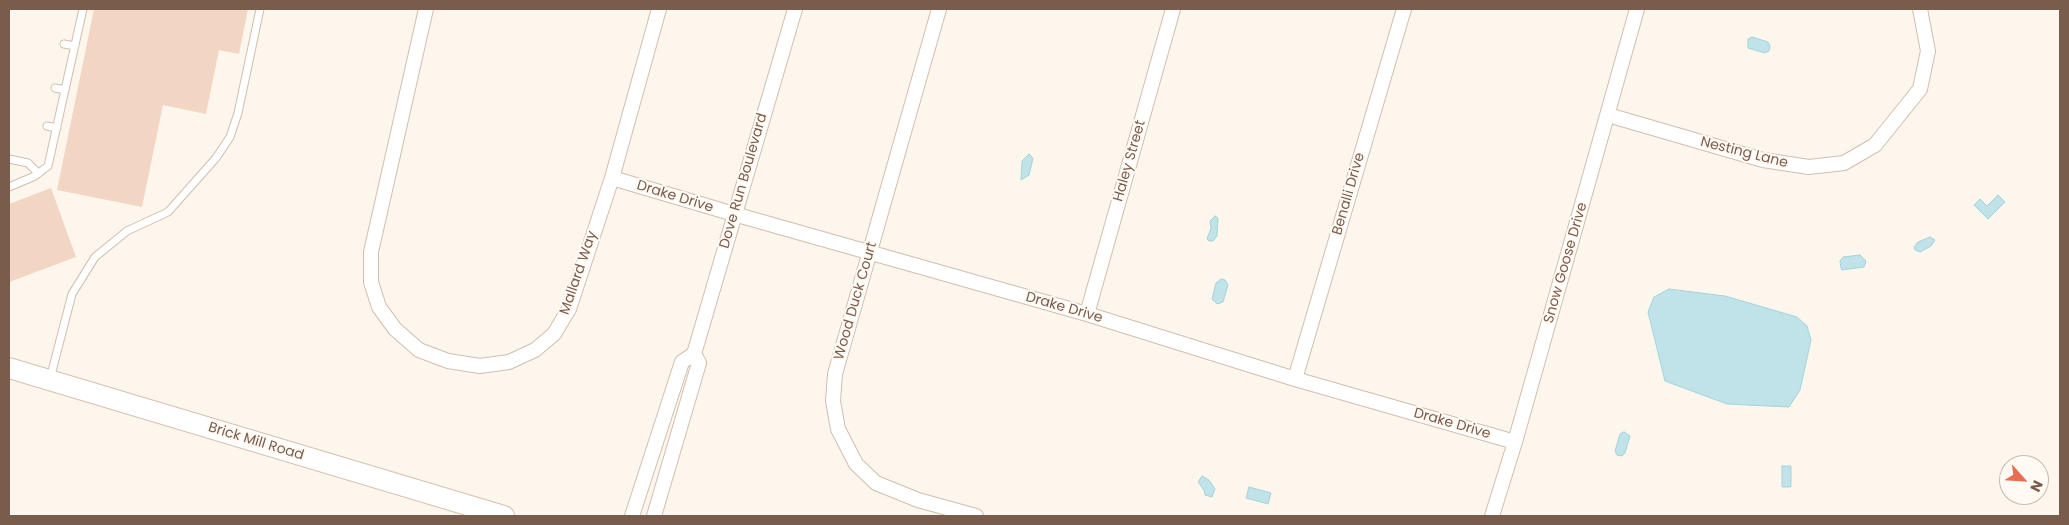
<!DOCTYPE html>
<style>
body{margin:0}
#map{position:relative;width:2069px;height:525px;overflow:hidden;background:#fdf6ec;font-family:Poppins,sans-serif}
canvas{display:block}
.frame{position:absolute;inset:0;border:10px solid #7a5c4d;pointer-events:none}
.north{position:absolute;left:1999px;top:455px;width:50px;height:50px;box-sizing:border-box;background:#fffaf3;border:1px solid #cabbb1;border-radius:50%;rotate:116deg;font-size:14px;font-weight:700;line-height:20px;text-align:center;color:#7a5c4d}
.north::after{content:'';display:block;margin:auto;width:18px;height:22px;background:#e76f51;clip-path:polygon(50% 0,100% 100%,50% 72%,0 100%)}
</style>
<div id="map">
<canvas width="2069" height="525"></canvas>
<div class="frame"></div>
<div class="north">N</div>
</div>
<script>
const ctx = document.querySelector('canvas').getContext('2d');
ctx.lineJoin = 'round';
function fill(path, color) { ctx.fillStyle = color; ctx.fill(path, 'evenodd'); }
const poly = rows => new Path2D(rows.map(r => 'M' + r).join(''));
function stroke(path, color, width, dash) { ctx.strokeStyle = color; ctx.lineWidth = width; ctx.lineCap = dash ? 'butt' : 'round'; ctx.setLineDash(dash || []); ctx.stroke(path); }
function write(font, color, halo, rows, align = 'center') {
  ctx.font = font + ' Poppins,sans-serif'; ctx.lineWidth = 4; ctx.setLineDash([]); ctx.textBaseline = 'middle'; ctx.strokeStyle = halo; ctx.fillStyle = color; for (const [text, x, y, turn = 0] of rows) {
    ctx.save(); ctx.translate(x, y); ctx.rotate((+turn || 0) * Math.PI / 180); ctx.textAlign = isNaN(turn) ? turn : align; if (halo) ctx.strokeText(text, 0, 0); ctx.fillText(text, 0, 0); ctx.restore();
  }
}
const water = poly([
 [1752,37,1768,42,1770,46,1769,51,1765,53,1748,48,1748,39,1752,37],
 [1029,154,1033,158,1029,175,1021,180,1022,161,1029,154],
 [1998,195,2005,202,1988,219,1974,205,1980,199,1987,206,1998,195],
 [1215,216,1218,218,1217,236,1213,241,1209,241,1207,239,1211,228,1210,221,1215,216],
 [1930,237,1935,240,1931,246,1920,252,1915,250,1914,247,1918,242,1930,237],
 [1860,255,1866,261,1864,267,1842,270,1841,268,1840,261,1843,257,1860,255],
 [1221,279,1225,280,1228,285,1223,302,1217,304,1212,299,1216,283,1221,279],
 [1669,289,1725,296,1797,317,1807,326,1811,340,1800,390,1789,407,1727,404,1665,381,1648,312,1654,297,1669,289],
 [1624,432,1630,436,1625,453,1622,456,1617,455,1615,451,1620,434,1624,432],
 [1782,466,1791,466,1791,487,1782,487,1782,466],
 [1202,476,1209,480,1215,489,1212,497,1205,495,1204,490,1198,482,1202,476],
 [1249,487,1271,493,1268,504,1246,498,1249,487]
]);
fill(water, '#bfe3e8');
stroke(water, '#a5d3da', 1);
fill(poly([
 [94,9,248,9,239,54,219,50,206,114,163,105,142,207,57,190],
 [51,188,76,257,9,282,9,204]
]), '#f3d5c3');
const lane = poly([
 [64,44,75,46],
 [55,88,65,90],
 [47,126,57,128],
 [9,159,28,163,38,173],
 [9,187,35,176,48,166,83,9],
 [50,379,72,294,95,257,127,231,168,212,216,158,230,137,238,113,260,9]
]);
const street = poly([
 [426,9,371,252,371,282,379,307,395,329,419,350,448,361,480,366,509,362,535,350,554,334,569,309,612,178,659,9],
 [939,9,835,374,833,401,838,429,856,464,876,483,918,500,976,516],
 [1608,115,1763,160,1809,167,1844,163,1875,145,1920,89,1928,51,1920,9],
 [612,178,734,214,1087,314,1295,379,1515,442],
 [1087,314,1173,9],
 [1295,379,1404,9],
 [632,516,682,362,694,354],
 [654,516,699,363,694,354,795,9],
 [1492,516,1515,442,1637,9]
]);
const secondary = poly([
 [9,368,504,516]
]);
stroke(lane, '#d1beb0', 9);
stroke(street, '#d1beb0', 16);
stroke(secondary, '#d6c0b0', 22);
stroke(lane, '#fff', 7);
stroke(street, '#fff', 14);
stroke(secondary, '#fff', 20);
write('14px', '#7a5c4d', '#fffaf3', [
 ["Nesting Lane",1744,153,14],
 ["Haley Street",1130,161,-74],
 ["Dove Run Boulevard",744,181,-74],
 ["Benalli Drive",1349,194,-74],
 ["Drake Drive",675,197,17],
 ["Snow Goose Drive",1566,263,-74],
 ["Mallard Way",579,273,-71],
 ["Wood Duck Court",856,301,-74],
 ["Drake Drive",1064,308,16],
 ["Drake Drive",1452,424,16],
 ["Brick Mill Road",256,442,17]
]);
</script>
